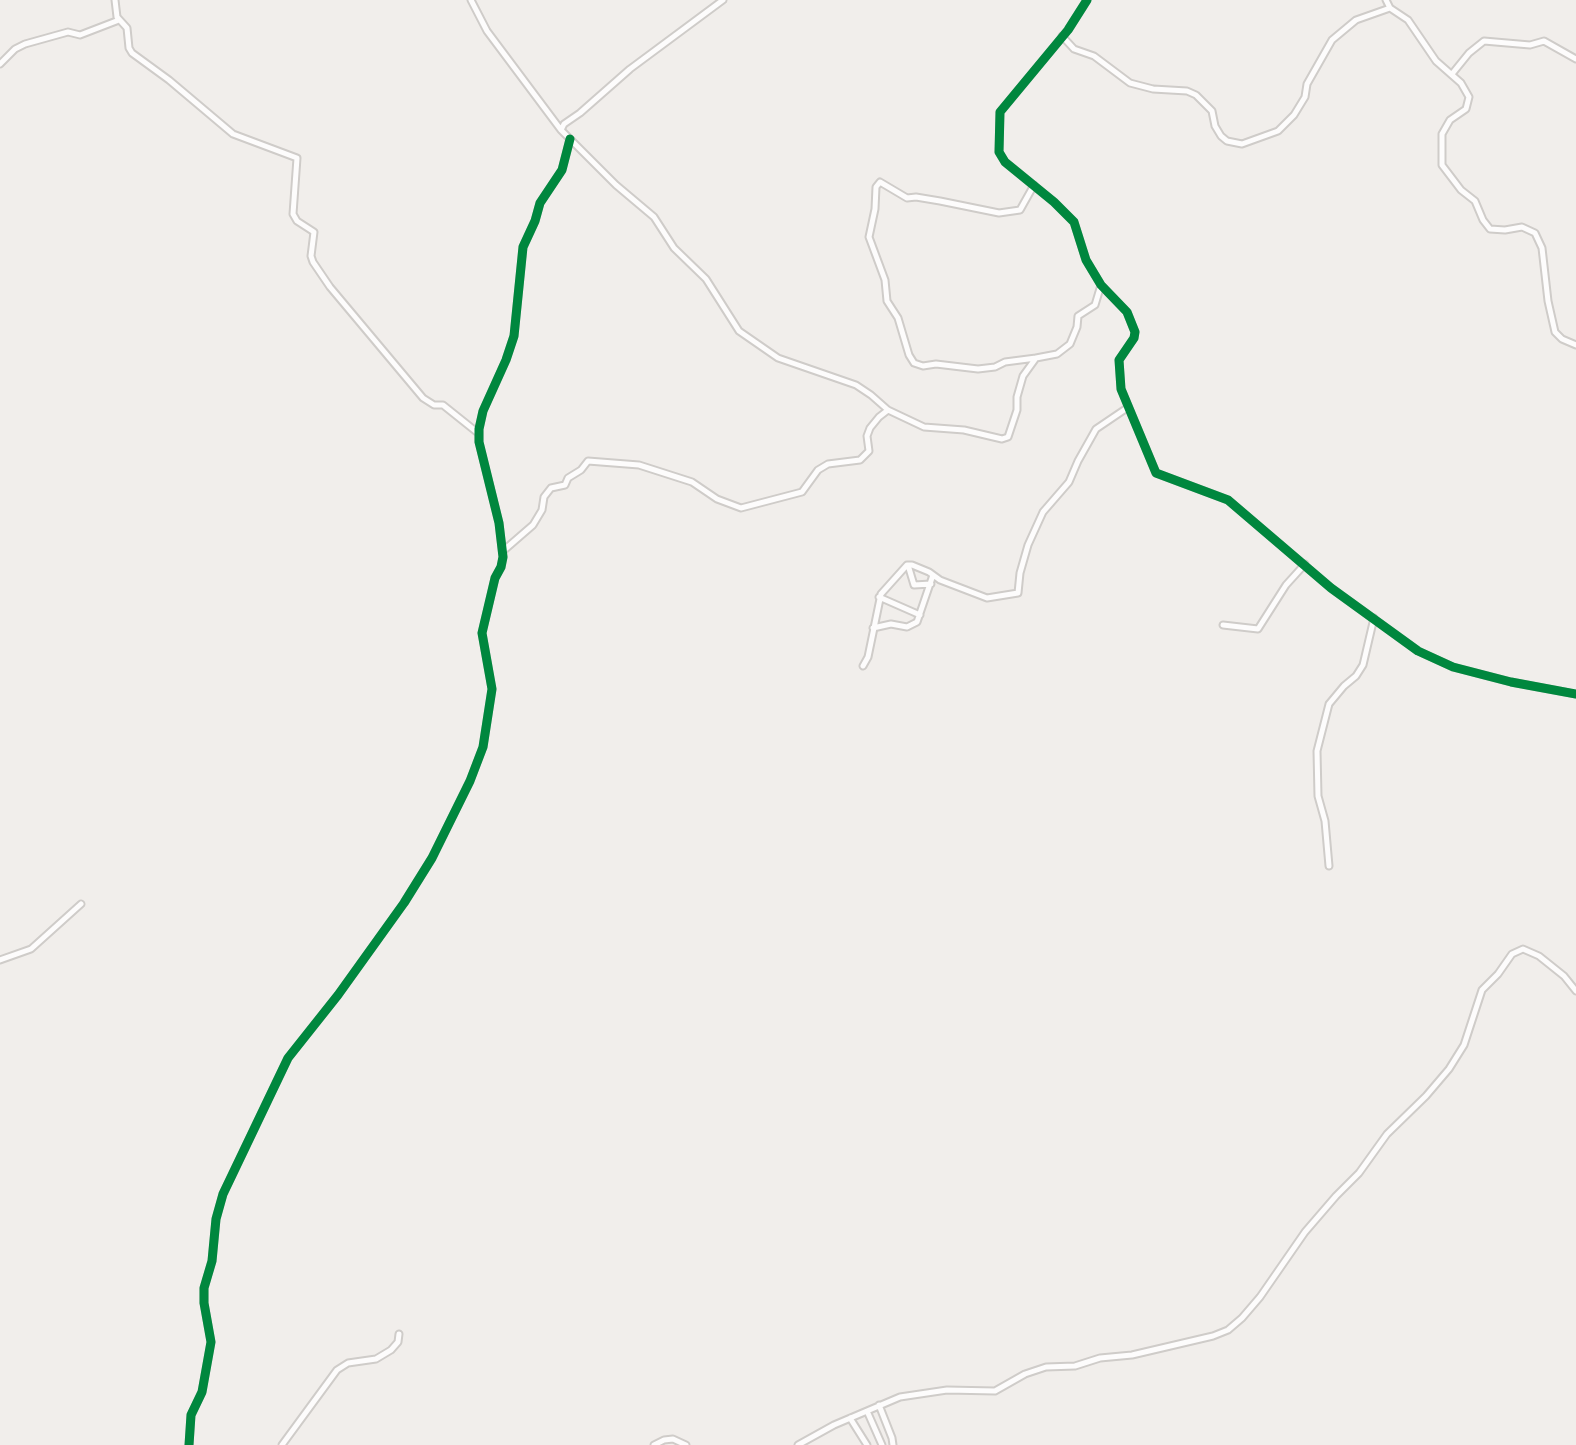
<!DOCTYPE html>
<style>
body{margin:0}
canvas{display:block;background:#f1eeeb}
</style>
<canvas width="1576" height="1445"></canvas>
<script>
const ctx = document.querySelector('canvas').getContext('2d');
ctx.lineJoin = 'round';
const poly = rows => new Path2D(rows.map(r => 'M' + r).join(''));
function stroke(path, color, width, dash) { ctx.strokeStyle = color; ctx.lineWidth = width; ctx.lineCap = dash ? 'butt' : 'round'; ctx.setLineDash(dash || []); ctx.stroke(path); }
const minor = poly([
 [115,0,117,17,127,28,129,48,132,53,169,80,233,134,297,158,293,214,297,221,314,232,311,256,313,262,330,287,423,398,434,405,443,405,478,433],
 [471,0,487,31,561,130,616,185,654,217,674,248,706,279,739,331,778,358,856,385,871,395,888,410,924,427,964,430,1002,439,1008,437,1017,410,1017,397,1023,376,1036,358,1057,354,1070,344,1077,327,1078,316,1095,305,1101,285],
 [1087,0,1068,30,1000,112,999,152,1005,162,1054,202,1074,222,1086,260,1101,285,1127,312,1135,332,1134,338,1119,360,1121,389,1156,473,1228,500,1331,588,1418,651,1453,667,1511,682,1576,694],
 [1386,0,1390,8,1408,20,1436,61,1461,83,1469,97,1466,109,1450,120,1442,134,1442,165,1461,190,1475,201,1483,220,1490,229,1505,230,1522,227,1535,233,1542,248,1548,301,1555,332,1562,339,1576,345],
 [1062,36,1074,49,1094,56,1130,83,1153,89,1187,91,1196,95,1212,111,1215,126,1221,136,1227,141,1242,144,1278,131,1294,115,1305,97,1307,84,1332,40,1356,20,1390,8],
 [0,64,15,49,25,44,68,32,80,35,119,20],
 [1452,74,1469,53,1484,41,1530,45,1544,41,1576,59],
 [561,130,564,124,580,113,630,69,723,0],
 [1034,185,1020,210,999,213,940,201,916,197,907,198,880,182,876,187,875,209,869,237,885,280,887,301,898,318,909,355,914,363,923,366,936,364,978,369,995,367,1005,362,1036,358],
 [503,551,533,525,542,510,544,497,551,488,565,485,568,478,581,470,588,461,639,465,692,482,717,499,741,508,802,492,818,470,828,464,860,460,869,451,867,436,870,428,879,417,888,410],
 [908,565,914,585,931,584],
 [879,597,920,615],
 [1223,625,1258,629,1286,585,1305,564],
 [873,628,891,624,907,627,917,622,933,575],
 [863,666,868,657,881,594,907,565,912,565,929,572,940,580,987,598,1018,593,1020,573,1028,545,1043,512,1069,482,1078,461,1096,429,1127,408],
 [1329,866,1325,821,1318,796,1317,751,1329,704,1344,686,1356,676,1363,665,1374,618],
 [0,960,31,949,81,904],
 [879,1405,892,1438,893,1445],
 [867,1411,882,1445],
 [850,1418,867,1445],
 [189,1445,191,1415,202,1392,211,1342,204,1303,204,1288,212,1261,216,1219,223,1194,288,1058,338,995,404,903,432,858,470,781,483,747,492,689,482,633,495,578,501,567,503,557,499,523,479,442,479,429,483,411,506,360,514,336,523,247,535,221,540,203,562,170,570,139],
 [282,1445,337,1370,348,1363,376,1359,391,1350,398,1342,399,1334],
 [654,1445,664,1440,673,1439,686,1445],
 [798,1445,834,1425,900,1397,947,1390,995,1391,1025,1374,1046,1367,1075,1366,1100,1358,1132,1355,1213,1336,1228,1330,1242,1318,1260,1297,1305,1232,1336,1196,1359,1173,1387,1134,1426,1096,1449,1069,1464,1045,1482,990,1498,974,1512,954,1523,949,1539,956,1564,976,1576,991]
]);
stroke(minor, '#cfccc9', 9);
stroke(minor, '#fdfcfc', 5);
stroke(poly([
 [1087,0,1068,30,1000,112,999,152,1005,162,1054,202,1074,222,1086,260,1101,285,1127,312,1135,332,1134,338,1119,360,1121,389,1156,473,1228,500,1331,588,1418,651,1453,667,1511,682,1576,694],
 [189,1445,191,1415,202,1392,211,1342,204,1303,204,1288,212,1261,216,1219,223,1194,288,1058,338,995,404,903,432,858,470,781,483,747,492,689,482,633,495,578,501,567,503,557,499,523,479,442,479,429,483,411,506,360,514,336,523,247,535,221,540,203,562,170,570,139]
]), '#00873e', 9);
</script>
